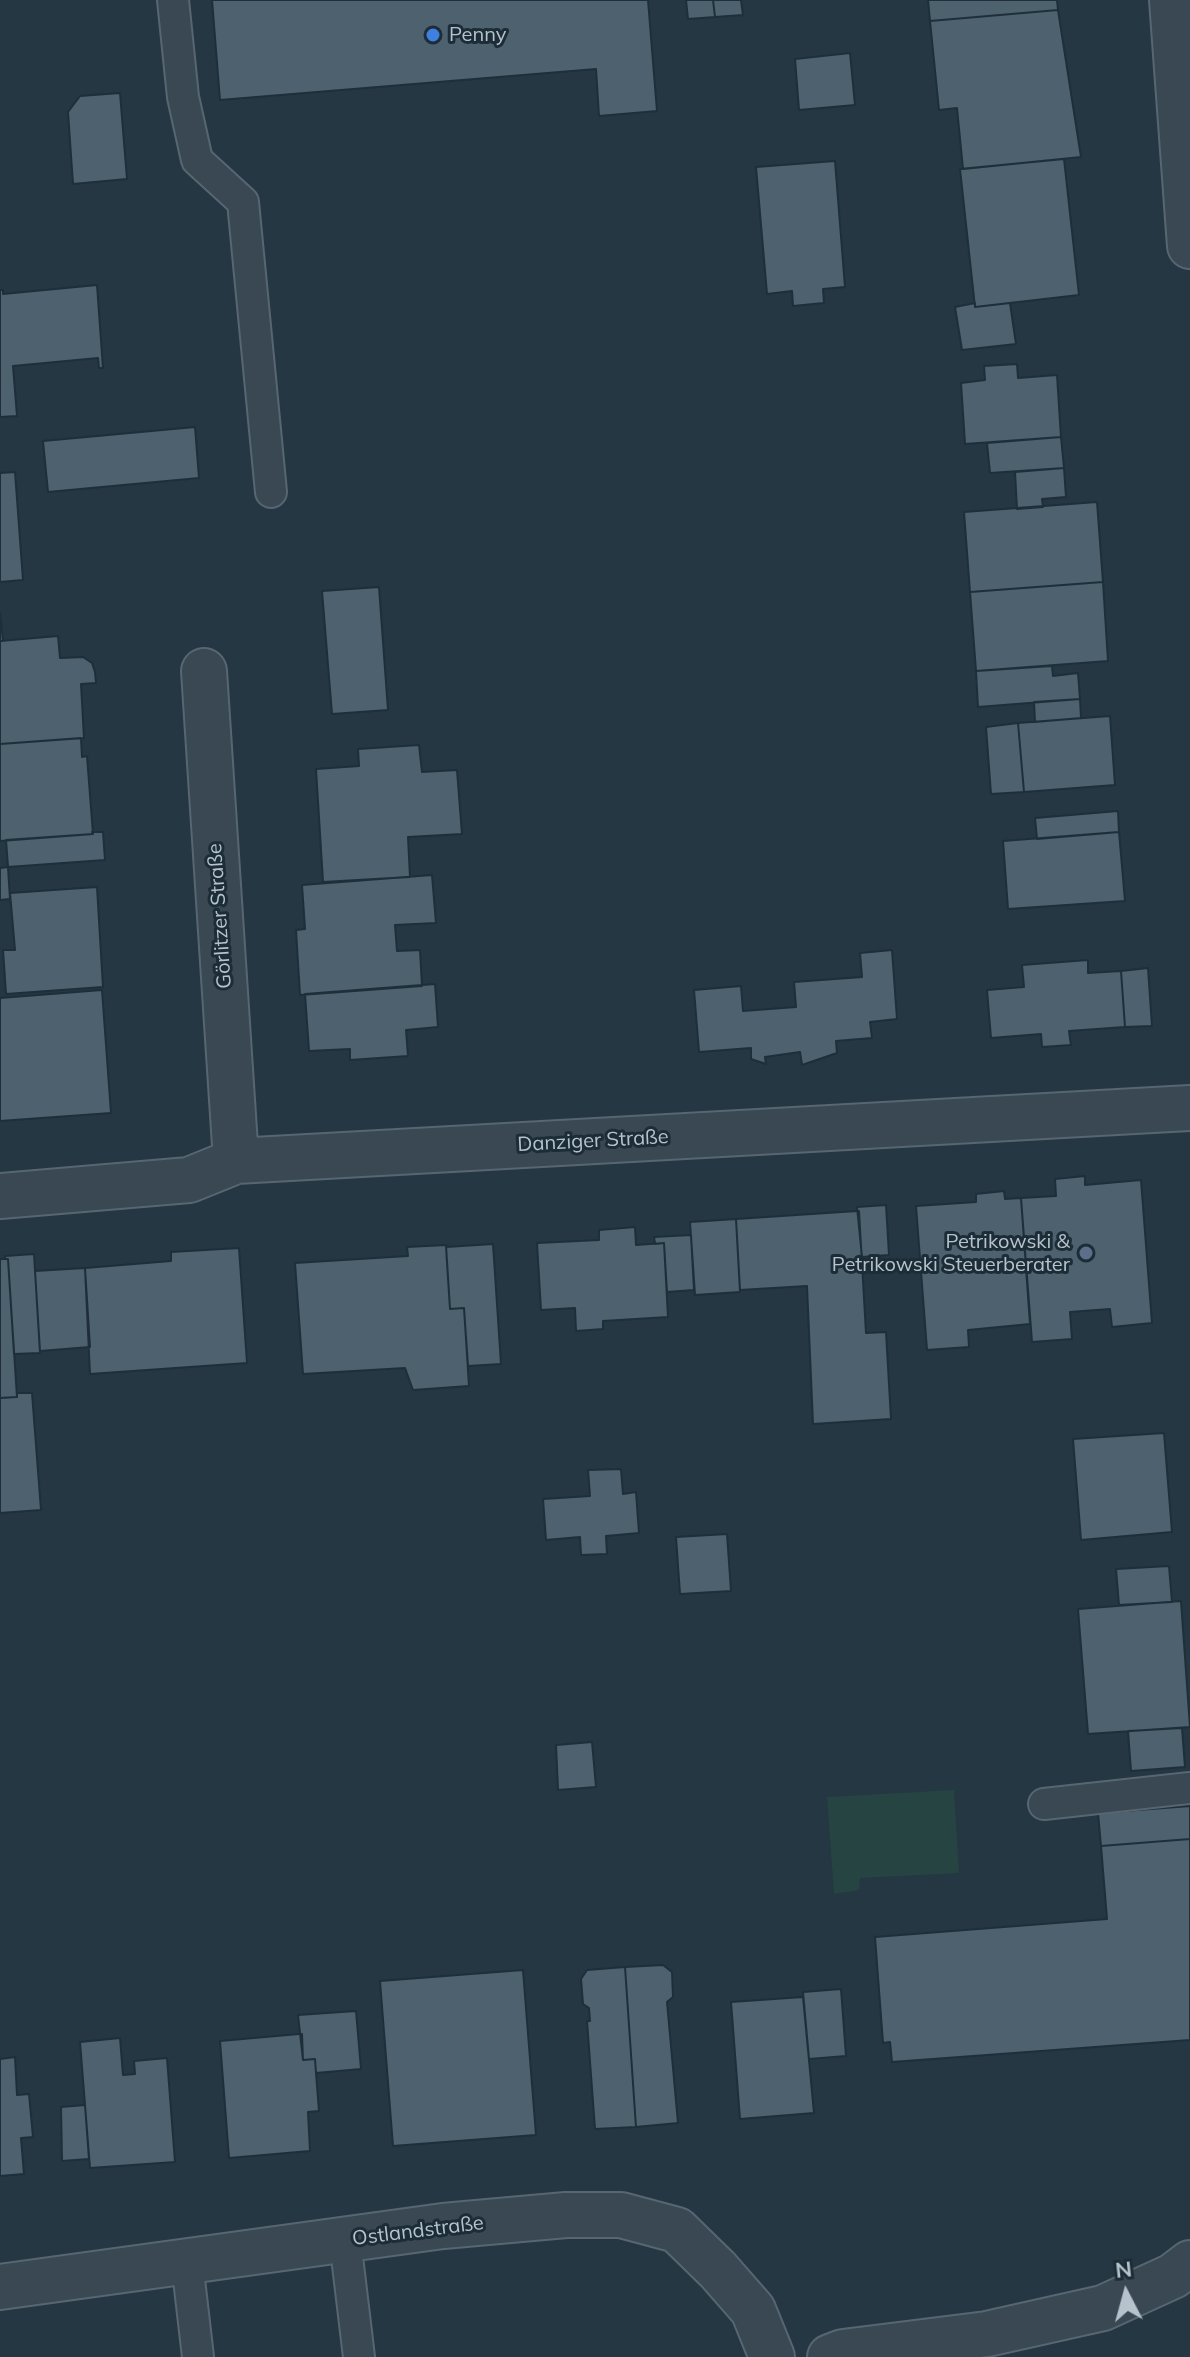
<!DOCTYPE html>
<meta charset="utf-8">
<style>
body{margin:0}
#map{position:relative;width:1190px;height:2357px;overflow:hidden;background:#243743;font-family:Mulish,sans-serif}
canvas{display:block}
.north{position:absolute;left:1086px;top:2253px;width:80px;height:80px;-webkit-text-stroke:6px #1d2d38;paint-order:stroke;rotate:354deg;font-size:22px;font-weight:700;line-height:32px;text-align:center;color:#b6c3cd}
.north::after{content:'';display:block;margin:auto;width:28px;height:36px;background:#b6c3cd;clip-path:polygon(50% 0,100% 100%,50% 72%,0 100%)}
</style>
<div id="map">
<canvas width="1190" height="2357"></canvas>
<div class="north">N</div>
</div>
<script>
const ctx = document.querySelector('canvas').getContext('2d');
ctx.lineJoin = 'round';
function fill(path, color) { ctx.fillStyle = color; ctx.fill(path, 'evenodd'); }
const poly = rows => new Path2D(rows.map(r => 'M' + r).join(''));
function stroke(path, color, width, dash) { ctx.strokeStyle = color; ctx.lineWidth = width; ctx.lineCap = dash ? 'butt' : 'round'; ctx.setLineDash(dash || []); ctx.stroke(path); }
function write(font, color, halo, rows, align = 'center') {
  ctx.font = font + ' Mulish,sans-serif'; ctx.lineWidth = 6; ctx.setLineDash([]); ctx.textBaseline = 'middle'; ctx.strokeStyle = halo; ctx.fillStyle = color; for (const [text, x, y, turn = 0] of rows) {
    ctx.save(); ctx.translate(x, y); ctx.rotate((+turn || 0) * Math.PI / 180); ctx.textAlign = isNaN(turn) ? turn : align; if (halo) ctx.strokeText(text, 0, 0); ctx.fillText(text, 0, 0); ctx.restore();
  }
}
fill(poly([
 [954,1790,959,1873,860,1878,859,1890,834,1894,827,1797]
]), '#264442');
const building = poly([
 [212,0,648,0,657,111,599,116,596,69,220,100,212,0],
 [686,0,713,0,715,17,688,19,686,0],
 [713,0,741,0,743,15,715,17,713,0],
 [928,0,1057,0,1058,10,930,21,928,0],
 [1058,10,1081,157,963,169,957,108,939,110,930,21,1058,10],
 [850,53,855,105,799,110,795,59,850,53],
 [120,93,127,179,73,184,68,112,80,96,120,93],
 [1064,159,1079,295,975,307,960,169,1064,159],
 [835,161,845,287,823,289,824,303,793,306,792,291,767,294,756,167,835,161],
 [97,285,103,368,99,368,98,358,13,366,17,416,0,417,0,290,3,290,3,294,97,285],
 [975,303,975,307,1010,303,1016,344,962,350,955,307,975,303],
 [1017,364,1018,378,1057,375,1061,437,965,444,961,383,985,380,984,366,1017,364],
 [195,427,199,478,48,492,43,441,195,427],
 [1061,437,1064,468,990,473,987,443,1061,437],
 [1064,468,1066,497,1042,499,1043,507,1017,509,1015,472,1064,468],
 [15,472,23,580,0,582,0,473,15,472],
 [1097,502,1103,582,970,592,964,512,1097,502],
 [1103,582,1108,661,976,671,970,592,1103,582],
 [379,587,388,710,332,714,322,591,379,587],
 [0,613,3,641,0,641,0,613],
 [58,636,60,658,83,657,92,663,95,672,96,683,81,684,84,738,0,744,0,641,58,636],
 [1052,666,1053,676,1078,673,1080,699,978,707,976,671,1052,666],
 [1080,699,1081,718,1035,722,1034,702,1080,699],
 [1110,716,1115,785,1024,792,1018,723,1110,716],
 [1018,723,1024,792,991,794,986,727,1018,723],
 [81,738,82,757,87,756,93,834,0,841,0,744,81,738],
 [419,745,422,772,457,770,462,834,408,837,410,877,323,882,316,769,359,766,358,749,419,745],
 [1118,811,1119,832,1037,839,1035,818,1118,811],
 [92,832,103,832,105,860,8,867,6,840,93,834,92,832],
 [1119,832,1125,901,1008,909,1003,841,1119,832],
 [8,867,10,899,0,900,0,868,8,867],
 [432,875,436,923,395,925,397,951,420,950,422,986,300,995,296,930,305,929,302,885,432,875],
 [97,887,103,987,6,994,3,950,15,950,10,893,97,887],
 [892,950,897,1019,870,1022,872,1038,836,1041,837,1053,802,1065,800,1052,765,1057,766,1064,751,1059,751,1048,699,1052,694,990,741,986,743,1011,796,1007,794,982,862,977,860,953,892,950],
 [1088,960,1088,973,1121,971,1125,1027,1069,1031,1071,1045,1042,1047,1041,1034,991,1038,987,990,1024,987,1022,965,1088,960],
 [1148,968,1152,1026,1125,1027,1121,971,1148,968],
 [435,984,438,1027,406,1030,408,1056,350,1060,350,1049,309,1051,305,994,435,984],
 [102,990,111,1113,0,1121,0,998,102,990],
 [1085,1176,1085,1185,1141,1180,1152,1323,1112,1327,1110,1309,1070,1312,1072,1339,1032,1342,1021,1198,1056,1196,1055,1179,1085,1176],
 [1004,1191,1005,1199,1021,1198,1030,1324,968,1330,969,1347,927,1350,916,1206,976,1202,976,1194,1004,1191],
 [886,1205,889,1255,862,1257,857,1207,886,1205],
 [857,1211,859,1211,866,1333,886,1332,891,1419,813,1424,807,1286,740,1290,736,1219,857,1211],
 [736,1219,740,1292,695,1295,690,1222,736,1219],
 [635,1227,636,1245,664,1243,668,1317,603,1321,603,1329,576,1331,575,1308,541,1310,537,1243,599,1240,599,1230,635,1227],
 [691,1235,694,1290,667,1292,664,1243,655,1244,654,1237,691,1235],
 [493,1244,501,1364,468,1366,464,1308,450,1309,446,1247,493,1244],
 [446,1245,450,1309,464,1308,469,1386,413,1390,405,1368,303,1374,295,1263,408,1256,407,1247,446,1245],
 [239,1248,247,1363,90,1374,85,1268,171,1261,171,1252,239,1248],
 [34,1254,40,1353,14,1354,8,1259,5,1259,5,1256,34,1254],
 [0,1259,8,1259,17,1397,0,1398,0,1259],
 [85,1268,90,1347,40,1351,35,1271,85,1268],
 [17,1393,32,1393,41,1510,0,1513,0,1398,17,1397,17,1393],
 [1164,1433,1172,1532,1081,1540,1073,1439,1164,1433],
 [621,1469,623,1494,636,1492,639,1533,606,1536,607,1554,581,1555,580,1537,546,1540,543,1499,590,1496,588,1470,621,1469],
 [727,1534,731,1591,680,1594,676,1537,727,1534],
 [1169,1566,1172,1602,1119,1605,1116,1569,1169,1566],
 [1181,1601,1190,1727,1088,1734,1078,1609,1181,1601],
 [1182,1728,1185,1767,1131,1771,1128,1731,1182,1728],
 [592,1742,596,1787,558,1790,556,1745,592,1742],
 [1190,1806,1190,1839,1101,1846,1098,1813,1190,1806],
 [1190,1839,1190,2040,892,2062,890,2042,883,2043,875,1937,1107,1919,1101,1846,1190,1839],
 [663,1965,672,1972,673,1997,667,2002,678,2123,636,2127,625,1967,663,1965],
 [625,1967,636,2127,595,2129,587,2021,590,2021,589,2008,583,2004,581,1979,587,1970,625,1967],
 [523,1970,536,2135,393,2146,380,1981,523,1970],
 [841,1989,846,2056,809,2059,803,1992,841,1989],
 [803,1997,814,2113,740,2119,731,2002,803,1997],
 [356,2011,361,2069,316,2073,315,2059,303,2060,298,2015,356,2011],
 [299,2034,302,2034,303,2060,315,2059,316,2073,319,2111,308,2112,310,2151,229,2158,220,2041,299,2034],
 [120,2038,123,2075,135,2074,134,2061,167,2058,175,2162,90,2168,80,2042,120,2038],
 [15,2057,17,2095,29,2094,33,2137,21,2138,24,2174,0,2176,0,2059,15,2057],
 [85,2105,89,2159,62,2161,61,2107,85,2105]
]);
fill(building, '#4d616f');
stroke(building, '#1f2f3a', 2);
const service = poly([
 [173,0,183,97,197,160,243,202,271,492],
 [1044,1804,1190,1788],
 [345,2240,359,2357],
 [187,2262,198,2357]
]);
const minor = poly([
 [204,671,236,1161],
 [0,1196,189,1180,236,1161,1190,1108]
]);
const tertiary = poly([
 [1172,0,1190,246],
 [0,2287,443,2226,566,2215,621,2215,677,2230,718,2270,753,2310,772,2357],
 [830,2357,843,2352,987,2334,1103,2308,1173,2276,1190,2263]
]);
stroke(service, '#576670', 34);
stroke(minor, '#576670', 48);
stroke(tertiary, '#576670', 48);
stroke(service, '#394853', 30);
stroke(minor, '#394853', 44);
stroke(tertiary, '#394853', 44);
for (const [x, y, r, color] of [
 [433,35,8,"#3f7fe0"],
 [1086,1253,8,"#5c6f8a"]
]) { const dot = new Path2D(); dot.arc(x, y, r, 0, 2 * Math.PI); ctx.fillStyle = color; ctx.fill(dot); stroke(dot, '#1d2d38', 3); }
write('20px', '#b6c3cd', '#1d2d38', [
 ["Penny",449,35],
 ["Petrikowski &",1070,1242,"right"],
 ["Petrikowski Steuerberater",1070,1265,"right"]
], 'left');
write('20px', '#b6c3cd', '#1d2d38', [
 ["Görlitzer Straße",220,916,-94],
 ["Danziger Straße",593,1141,-3],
 ["Ostlandstraße",418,2231,-7]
]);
</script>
